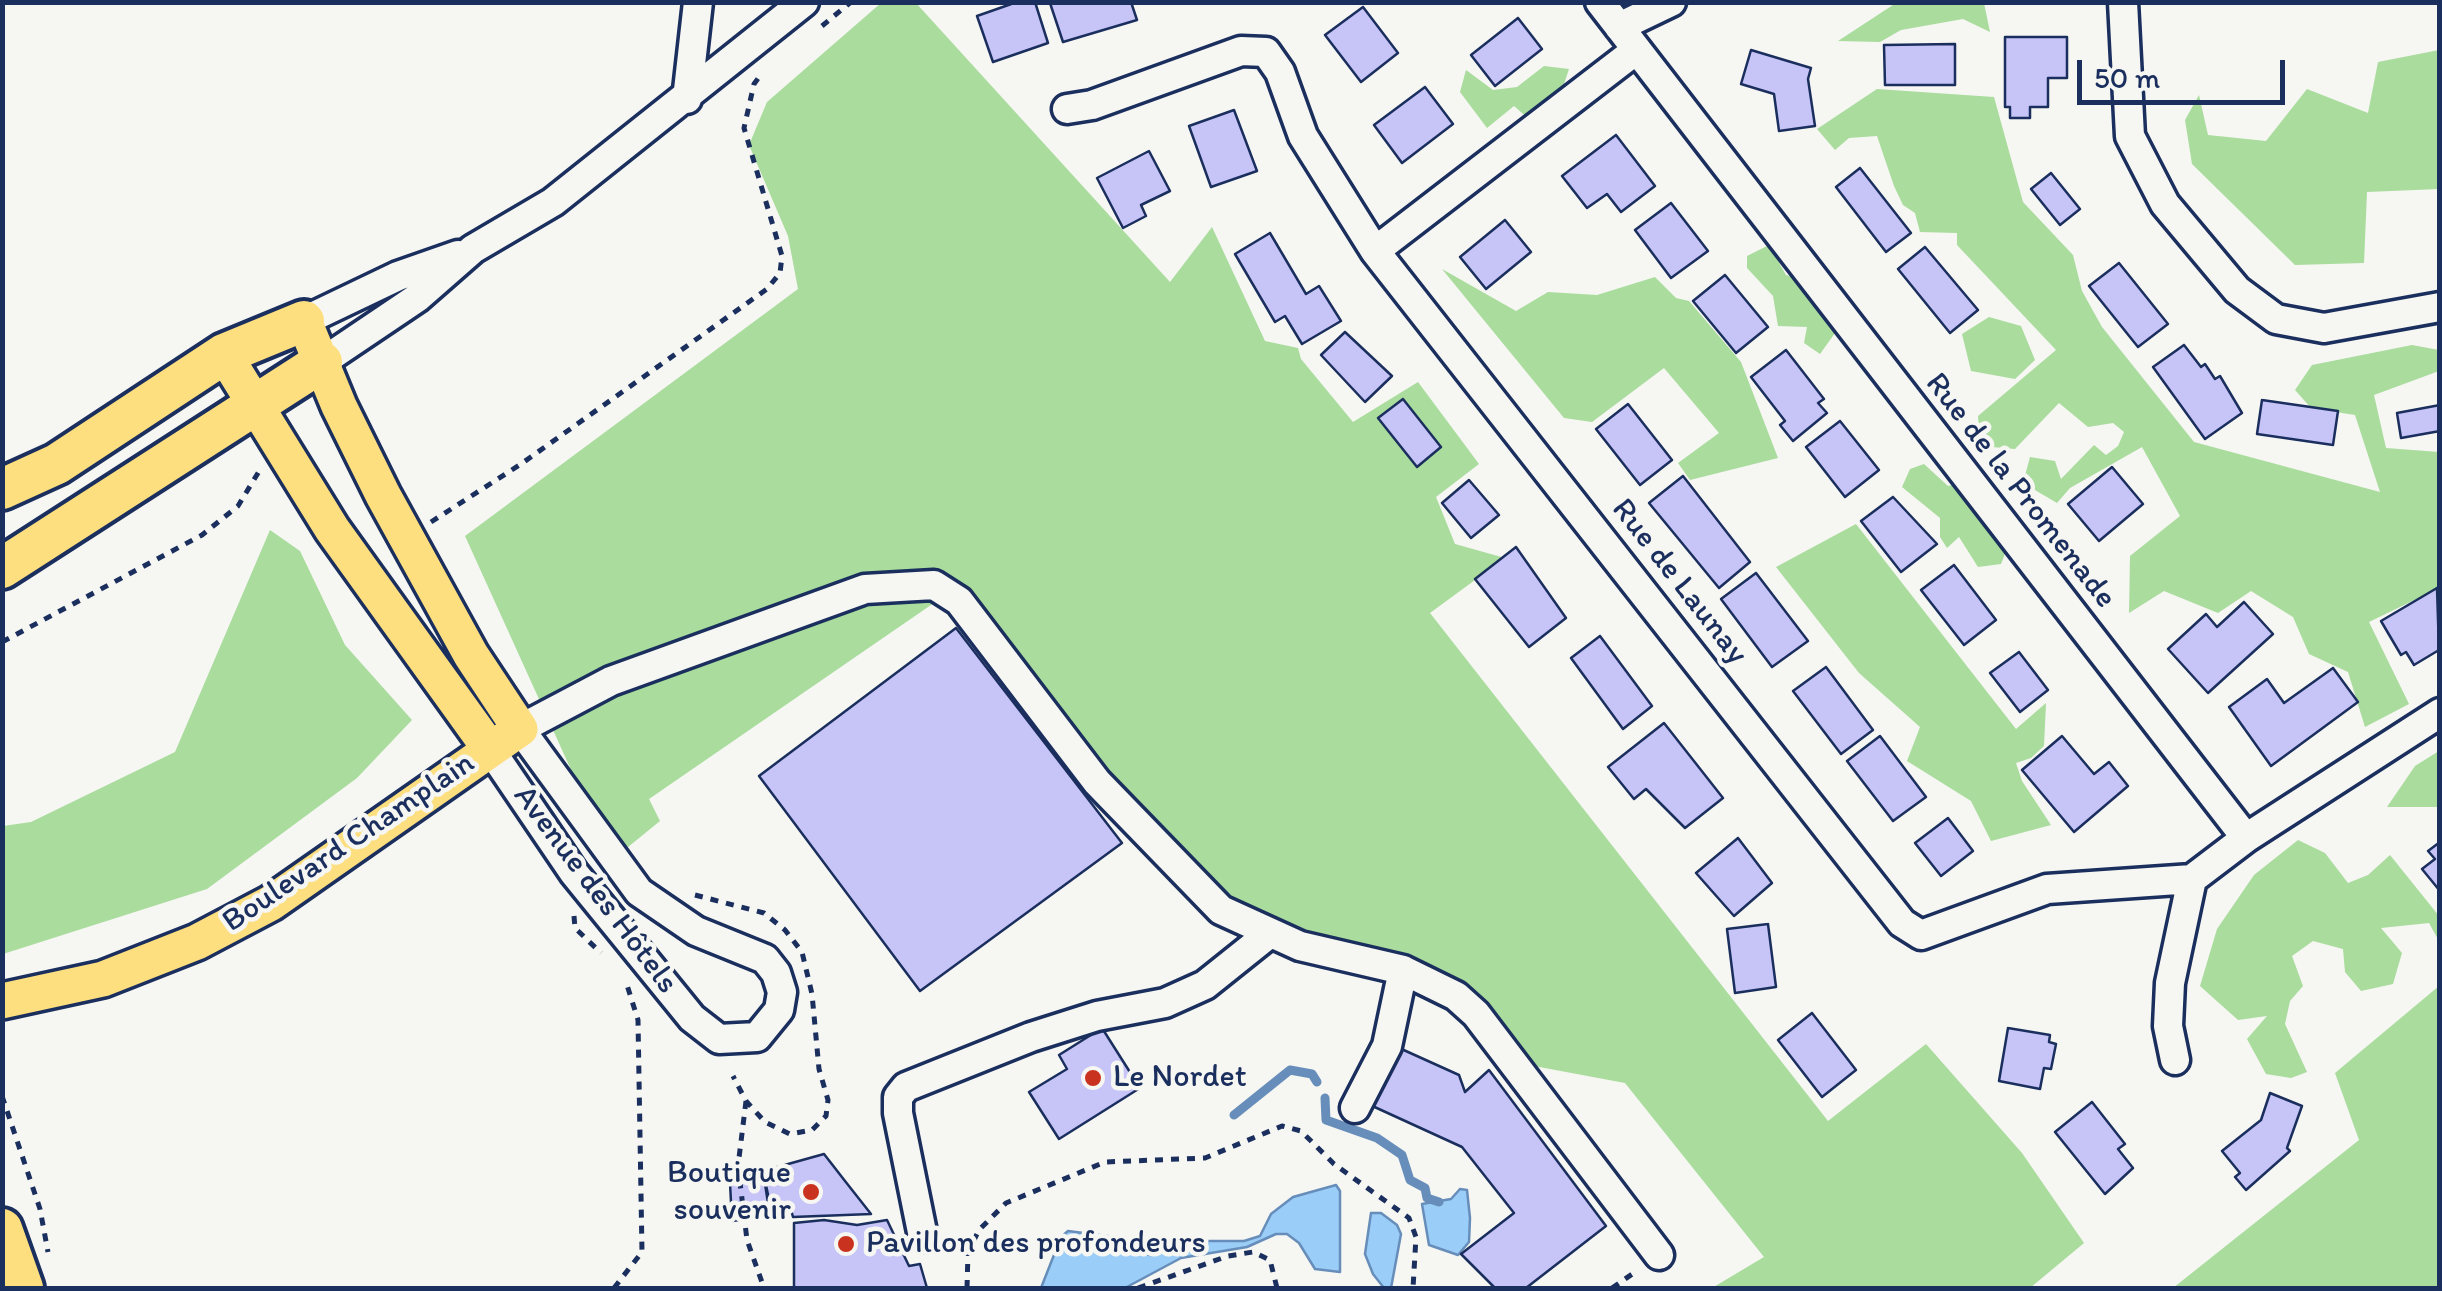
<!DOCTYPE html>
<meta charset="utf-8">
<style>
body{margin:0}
#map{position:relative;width:2442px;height:1291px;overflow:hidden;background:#f6f6f2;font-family:Itim,sans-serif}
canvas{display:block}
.frame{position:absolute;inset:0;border:5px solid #1b2f5e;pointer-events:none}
.scale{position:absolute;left:2077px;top:60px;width:208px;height:45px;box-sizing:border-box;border:5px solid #1b2f5e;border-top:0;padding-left:12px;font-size:30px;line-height:35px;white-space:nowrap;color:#1b2f5e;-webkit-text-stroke:8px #f6f6f2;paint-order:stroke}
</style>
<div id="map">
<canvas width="2442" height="1291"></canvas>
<div class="frame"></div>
<div class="scale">50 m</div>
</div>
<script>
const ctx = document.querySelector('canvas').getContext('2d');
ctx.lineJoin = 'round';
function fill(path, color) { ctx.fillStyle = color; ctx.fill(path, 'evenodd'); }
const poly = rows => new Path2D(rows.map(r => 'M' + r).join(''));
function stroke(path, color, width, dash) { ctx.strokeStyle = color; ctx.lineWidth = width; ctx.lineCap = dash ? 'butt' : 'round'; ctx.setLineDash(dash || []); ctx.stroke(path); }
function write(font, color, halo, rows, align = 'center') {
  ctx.font = font + ' Itim,sans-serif'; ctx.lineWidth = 9; ctx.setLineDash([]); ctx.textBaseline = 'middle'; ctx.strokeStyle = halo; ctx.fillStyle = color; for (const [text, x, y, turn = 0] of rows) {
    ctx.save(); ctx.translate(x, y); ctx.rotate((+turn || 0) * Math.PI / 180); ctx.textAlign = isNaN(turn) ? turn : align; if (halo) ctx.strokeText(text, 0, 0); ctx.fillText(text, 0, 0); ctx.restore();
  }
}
fill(poly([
 [881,3,916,3,1170,282,1212,227,1265,341,1298,348,1301,359,1353,422,1418,382,1479,464,1436,497,1455,544,1505,558,1430,613,1828,1121,1926,1044,2022,1153,2084,1243,2030,1288,1712,1288,1764,1257,1625,1083,1534,1066,1453,984,1197,894,960,585,649,799,660,821,612,860,465,536,798,289,788,236,749,145,767,102],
 [1896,3,1984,3,1990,32,1963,19,1901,30,1880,42,1838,41],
 [2439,50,2439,189,2367,192,2364,263,2295,265,2192,164,2185,120,2199,95,2208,135,2266,141,2307,89,2368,113,2378,62],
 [1544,66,1569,69,1560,96,1530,120,1514,106,1487,128,1460,92,1466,70,1493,90,1517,87],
 [1877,89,1994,97,2023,202,2073,255,2082,291,2102,327,2194,442,2380,492,2355,415,2311,408,2295,390,2312,365,2412,345,2439,350,2439,371,2374,395,2386,448,2439,452,2439,588,2369,622,2409,704,2365,727,2348,672,2309,654,2293,617,2251,591,2218,613,2164,591,2129,613,2130,556,2180,516,2142,447,2070,488,2057,503,2023,483,2030,457,2055,461,2061,479,2094,445,2106,455,2118,446,2124,432,2113,423,2088,427,2059,403,2015,449,1980,446,1978,416,2056,350,1957,245,1957,233,1920,232,1915,213,1903,205,1894,186,1877,136,1849,138,1835,150,1817,129],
 [1769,245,1786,275,1816,284,1813,305,1835,333,1820,354,1804,343,1807,327,1778,326,1773,296,1747,268,1747,256],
 [1442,269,1516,311,1548,292,1597,295,1655,277,1676,298,1689,301,1741,362,1778,458,1690,480,1678,463,1719,433,1664,368,1592,422,1564,418],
 [1989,317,2021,326,2035,360,2015,379,1971,371,1962,334],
 [1924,464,1948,486,1984,477,2003,501,1984,521,2008,546,2001,564,1978,567,1959,537,1947,548,1940,537,1940,518,1902,487,1910,469],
 [1856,524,2016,729,2046,703,2044,746,2031,758,2016,763,2022,781,2051,825,1991,841,1971,801,1907,761,1920,727,1859,673,1776,567],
 [270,530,300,551,345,645,412,720,357,778,207,889,3,954,3,826,31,822,175,752],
 [2439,751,2439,807,2387,807,2415,766],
 [2298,840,2325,853,2348,883,2368,875,2390,855,2439,916,2440,943,2429,923,2381,928,2402,953,2393,984,2361,991,2345,972,2343,949,2313,941,2292,956,2303,986,2290,1001,2285,1024,2307,1072,2291,1078,2266,1074,2247,1039,2267,1016,2238,1020,2200,986,2217,929,2254,875],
 [2439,986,2439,1288,2173,1288,2359,1140,2335,1073]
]), '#a9dc9d');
const water = poly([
 [1336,1185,1340,1191,1340,1272,1315,1269,1299,1243,1287,1234,1276,1234,1247,1247,1181,1258,1125,1288,1041,1288,1061,1237,1068,1231,1115,1237,1135,1253,1151,1255,1198,1241,1244,1241,1260,1236,1271,1214,1293,1197,1336,1185],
 [1460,1189,1467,1190,1470,1218,1469,1242,1458,1255,1429,1245,1422,1204,1451,1199,1460,1189],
 [1371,1213,1381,1213,1397,1225,1401,1234,1391,1288,1384,1288,1373,1274,1365,1254,1371,1213]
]);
fill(water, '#9acdf7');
stroke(water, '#678eba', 2.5);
stroke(poly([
 [1325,1098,1326,1120,1377,1138,1402,1155,1410,1180,1425,1188,1427,1198,1439,1202],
 [1234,1115,1290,1070,1312,1074,1317,1082]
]), '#678eba', 9);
const building = poly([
 [1017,2,1035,2,1048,43,993,62,977,16,1017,2],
 [1131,2,1137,20,1063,42,1050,3,1131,2],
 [1363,7,1398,53,1361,82,1325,35,1363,7],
 [1518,18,1542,49,1495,86,1471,55,1518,18],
 [2005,37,2067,37,2067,78,2048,78,2048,107,2030,107,2030,118,2010,118,2010,107,2005,107,2005,37],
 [1955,44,1955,85,1885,85,1884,45,1955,44],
 [1751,50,1811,68,1808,79,1815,126,1779,131,1774,94,1741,84,1751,50],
 [1425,87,1453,124,1402,163,1374,125,1425,87],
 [1234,110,1257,171,1211,187,1189,126,1234,110],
 [1616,135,1655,186,1621,212,1607,194,1587,208,1562,176,1616,135],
 [1149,151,1170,191,1141,205,1146,216,1123,228,1097,178,1149,151],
 [1860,168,1911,233,1886,252,1836,187,1860,168],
 [2051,173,2080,209,2060,225,2031,189,2051,173],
 [1671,203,1708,251,1671,278,1635,230,1671,203],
 [1505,220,1531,252,1486,289,1460,257,1505,220],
 [1270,233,1306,294,1319,286,1341,321,1302,344,1285,316,1275,322,1235,254,1270,233],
 [1925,247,1978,310,1950,333,1898,269,1925,247],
 [2119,263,2168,324,2138,347,2089,286,2119,263],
 [1725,275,1768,327,1736,353,1693,301,1725,275],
 [1345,332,1392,376,1365,402,1321,355,1345,332],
 [2184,345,2201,367,2205,364,2215,379,2220,376,2242,413,2205,439,2153,367,2184,345],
 [1786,350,1824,399,1818,403,1827,413,1793,441,1780,425,1785,421,1751,377,1786,350],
 [1403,399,1441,447,1417,467,1378,418,1403,399],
 [2262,400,2338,411,2333,445,2257,434,2262,400],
 [1628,404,1672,460,1640,485,1596,429,1628,404],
 [2440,405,2440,431,2401,438,2397,413,2440,405],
 [1840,421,1879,470,1845,497,1806,447,1840,421],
 [2112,467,2143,504,2099,541,2068,504,2112,467],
 [1683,476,1750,562,1719,588,1649,503,1683,476],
 [1469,480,1499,515,1471,538,1442,503,1469,480],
 [1893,497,1937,544,1901,572,1861,521,1893,497],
 [1516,547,1566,618,1529,647,1475,579,1516,547],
 [1954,565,1996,620,1964,645,1921,590,1954,565],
 [1756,573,1808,641,1772,667,1721,599,1756,573],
 [2437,588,2439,650,2414,665,2406,652,2401,655,2381,621,2437,588],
 [2244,602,2273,634,2208,693,2168,649,2206,614,2217,627,2244,602],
 [956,628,1122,843,920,991,759,776,956,628],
 [1600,636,1652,706,1623,729,1571,658,1600,636],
 [2019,652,2048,690,2020,712,1990,673,2019,652],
 [1826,667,1873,730,1841,754,1793,691,1826,667],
 [2333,668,2358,702,2271,766,2229,707,2267,679,2284,703,2333,668],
 [1664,723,1723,798,1685,828,1646,789,1634,799,1608,767,1664,723],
 [1880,736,1926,797,1893,821,1847,761,1880,736],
 [2062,736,2094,774,2109,762,2128,786,2074,832,2022,770,2062,736],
 [1948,818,1973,851,1941,876,1915,843,1948,818],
 [1738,838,1772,883,1734,916,1696,873,1738,838],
 [2440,842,2440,891,2422,869,2435,859,2428,851,2440,842],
 [1768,924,1776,987,1735,993,1727,929,1768,924],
 [1812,1013,1856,1070,1822,1097,1778,1040,1812,1013],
 [1102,1028,1140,1088,1059,1139,1029,1092,1067,1069,1059,1055,1102,1028],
 [2008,1028,2050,1035,2049,1042,2056,1044,2051,1069,2044,1068,2040,1089,1999,1081,2008,1028],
 [1397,1047,1459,1075,1465,1092,1489,1070,1606,1226,1526,1288,1495,1288,1461,1254,1514,1213,1462,1147,1368,1104,1397,1047],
 [2270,1093,2302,1106,2287,1148,2290,1151,2246,1190,2235,1177,2240,1173,2222,1151,2261,1120,2270,1093],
 [2092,1102,2125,1144,2118,1149,2133,1168,2105,1194,2055,1132,2092,1102],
 [824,1154,845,1181,871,1214,793,1217,790,1206,770,1204,763,1171,824,1154],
 [763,1171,770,1216,732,1221,730,1183,763,1171],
 [824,1220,857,1225,887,1220,909,1266,920,1264,927,1288,794,1288,794,1223,824,1220]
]);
fill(building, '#c7c4f7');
stroke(building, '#1b2f5e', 2.5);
const minor = poly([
 [1600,2,2246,838,2440,713],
 [2123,2,2130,136,2165,204,2237,290,2276,319,2324,328,2440,307],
 [1619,27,1671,2],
 [1635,51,1375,251,1902,923,1921,935,2047,889,2192,879,2246,838],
 [687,99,698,2],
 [1067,109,1092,105,1241,51,1266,52,1280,72,1303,136,1375,251],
 [304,321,398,276,458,255],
 [322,362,417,298,473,249,553,202,804,2],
 [490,749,574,873,692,1018,719,1039,757,1037,779,1010,782,992,776,973,765,959,696,931,639,892,520,729,611,681,865,589,934,585,959,601,1097,782,1221,910,1300,946,1403,970,1456,996,1476,1014,1659,1255],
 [2175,1060,2168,1026,2170,983,2192,879],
 [1355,1108,1387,1046,1403,970],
 [923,1237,898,1113,898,1097,906,1087,1031,1037,1097,1016,1165,1003,1205,985,1270,933]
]);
const major = poly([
 [224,354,332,529,490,749],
 [2,1001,103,979,197,942,271,903,520,729,471,655,383,495,339,406,304,321]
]);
const highway = poly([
 [2,489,57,464,224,354,304,321],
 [2,568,322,362],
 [2,1229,23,1288]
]);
stroke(minor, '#1b2f5e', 35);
stroke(major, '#1b2f5e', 42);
stroke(highway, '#1b2f5e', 48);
stroke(poly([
 [822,26,851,2],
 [431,522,521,464,767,289,780,273,782,256,744,128,754,84,762,73],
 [2,642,202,535,238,506,261,468],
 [695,895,764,913,785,930,802,952,812,994,819,1069,828,1100,826,1116,812,1130,790,1134,765,1122,746,1101,733,1076],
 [574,916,575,928,601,953],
 [2,1096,40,1209,48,1252],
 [746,1101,738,1166,747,1240,764,1288],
 [614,1288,642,1252,638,1020,627,985],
 [967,1288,968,1252,979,1230,1006,1203,1105,1162,1205,1158,1282,1126,1301,1131,1334,1164,1409,1218,1416,1237,1413,1288],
 [1138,1288,1228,1256,1253,1252,1270,1260,1277,1288],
 [1612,1288,1638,1270]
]), '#1b2f5e', 5, [8, 8]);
stroke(minor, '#f6f6f2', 28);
stroke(major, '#fddf80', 35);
stroke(highway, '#fddf80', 40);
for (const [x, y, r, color] of [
 [1093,1078,10,"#c8321e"],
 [811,1192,10,"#c8321e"],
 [846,1244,10,"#c8321e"]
]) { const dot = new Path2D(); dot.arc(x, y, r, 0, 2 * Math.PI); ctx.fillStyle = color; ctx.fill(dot); stroke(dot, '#f6f6f2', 4); }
write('32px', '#1b2f5e', '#f6f6f2', [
 ["Rue de la Promenade",2020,491,52],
 ["Rue de Launay",1679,582,52],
 ["Boulevard Champlain",349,843,-34],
 ["Avenue des Hôtels",595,890,53]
]);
write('32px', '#1b2f5e', '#f6f6f2', [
 ["Le Nordet",1113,1078],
 ["Boutique",791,1174,"right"],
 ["souvenir",791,1211,"right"],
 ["Pavillon des profondeurs",866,1244]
], 'left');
</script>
